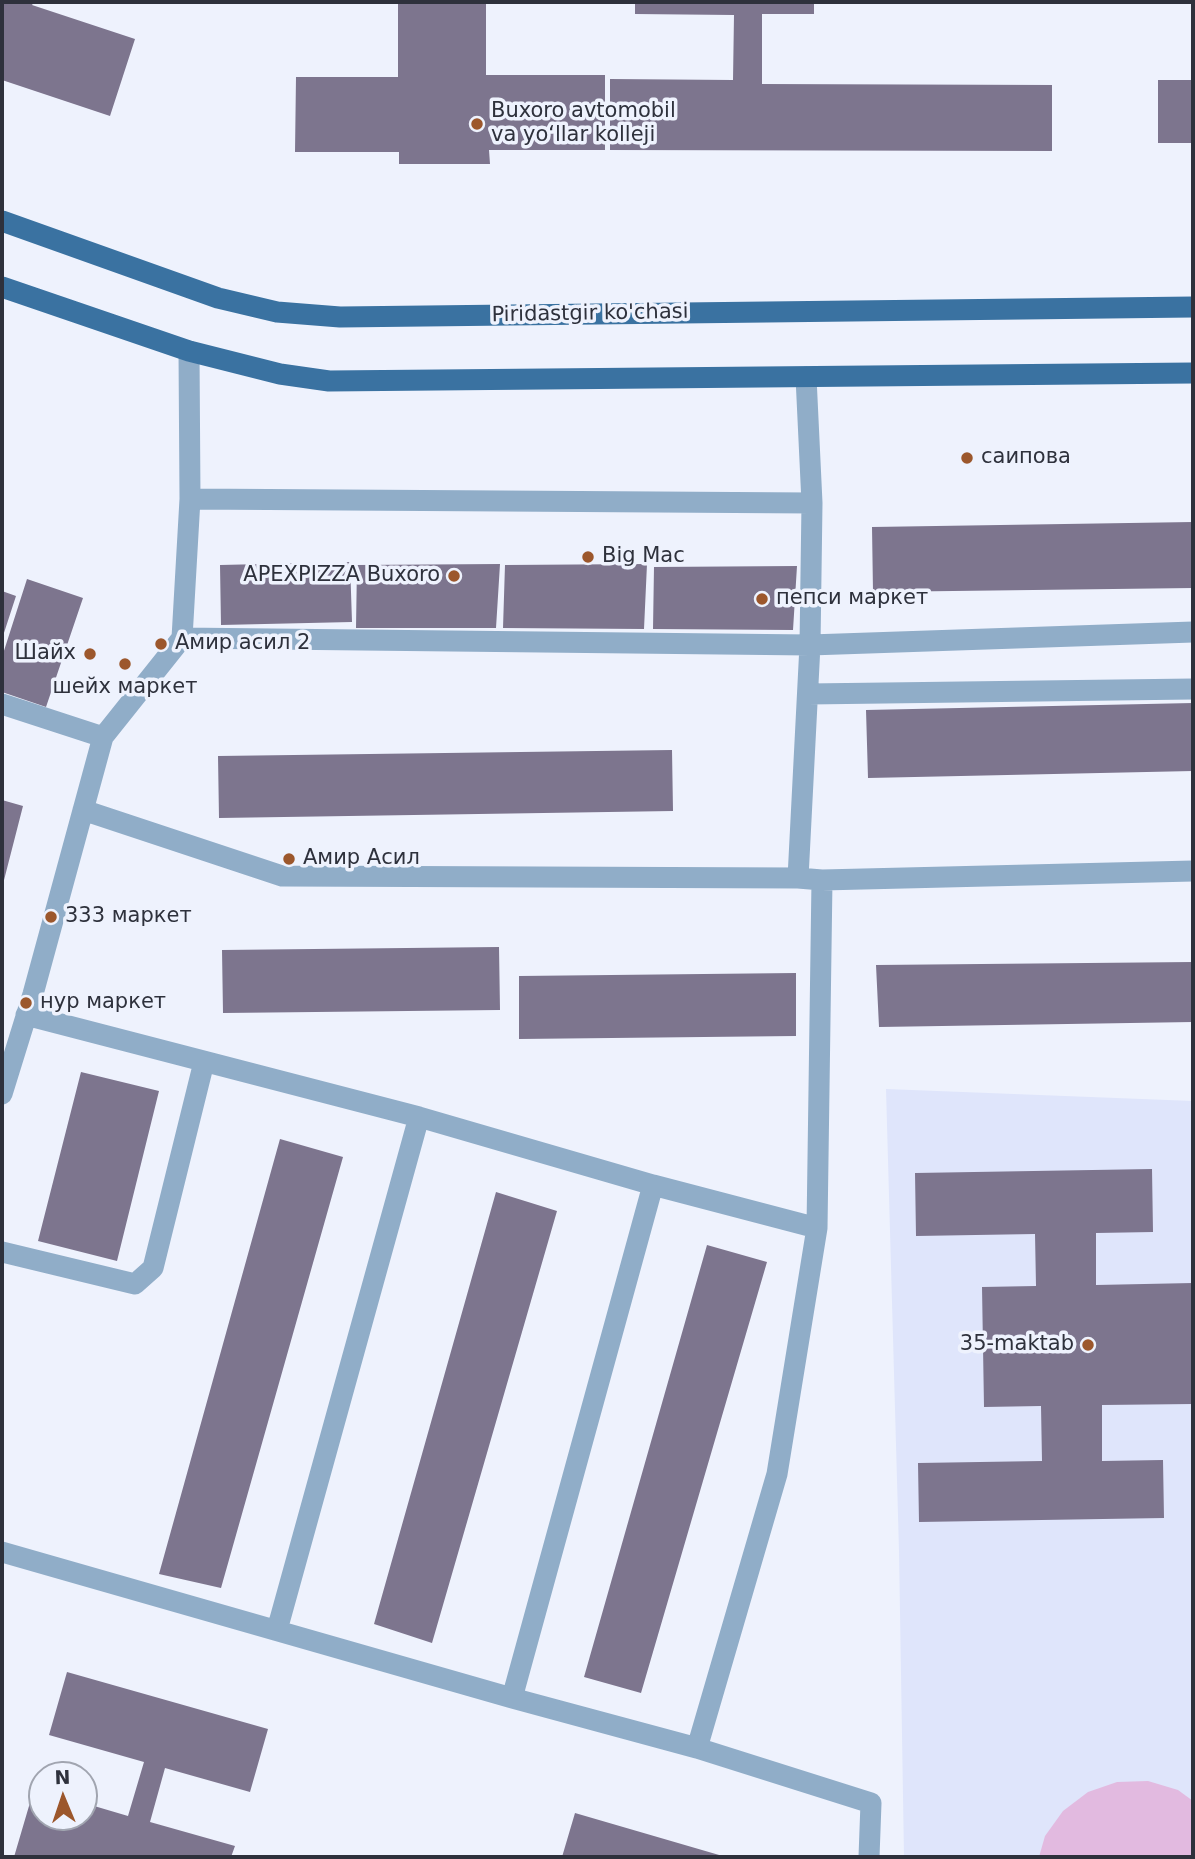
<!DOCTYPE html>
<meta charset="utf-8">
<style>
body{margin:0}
#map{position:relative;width:1195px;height:1859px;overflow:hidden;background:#eef2fd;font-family:"DejaVu Sans",sans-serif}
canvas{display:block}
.frame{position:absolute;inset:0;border:4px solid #2e313c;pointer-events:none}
.north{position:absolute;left:28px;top:1761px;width:70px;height:70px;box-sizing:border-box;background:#eef2fd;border:2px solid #a1a5b0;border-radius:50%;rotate:358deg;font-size:19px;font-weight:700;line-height:28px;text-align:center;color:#2e313c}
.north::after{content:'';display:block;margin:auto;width:24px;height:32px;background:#9c572c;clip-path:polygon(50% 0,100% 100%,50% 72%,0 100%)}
</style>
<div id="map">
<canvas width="1195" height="1859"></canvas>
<div class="frame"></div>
<div class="north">N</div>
</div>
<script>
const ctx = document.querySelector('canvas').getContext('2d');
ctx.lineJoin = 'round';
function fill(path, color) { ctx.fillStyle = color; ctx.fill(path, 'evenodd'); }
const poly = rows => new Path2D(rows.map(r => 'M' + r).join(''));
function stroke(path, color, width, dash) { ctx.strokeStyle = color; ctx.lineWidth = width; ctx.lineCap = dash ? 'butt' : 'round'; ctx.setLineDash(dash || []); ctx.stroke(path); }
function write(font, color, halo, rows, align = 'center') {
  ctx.font = font + ' "DejaVu Sans",sans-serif'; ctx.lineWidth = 7; ctx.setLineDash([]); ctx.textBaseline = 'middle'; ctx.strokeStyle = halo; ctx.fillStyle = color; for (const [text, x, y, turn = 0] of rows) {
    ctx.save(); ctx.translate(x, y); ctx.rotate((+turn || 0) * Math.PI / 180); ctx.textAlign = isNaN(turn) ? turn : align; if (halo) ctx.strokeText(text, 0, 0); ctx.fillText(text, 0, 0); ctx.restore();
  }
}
fill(poly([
 [886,1089,1193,1101,1193,1857,904,1857,899,1551]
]), '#dfe5fb');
fill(poly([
 [1148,1781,1178,1790,1193,1801,1193,1857,1039,1857,1045,1836,1063,1811,1088,1792,1117,1782]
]), '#e2bae0');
fill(poly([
 [2,2,34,2,32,5,135,39,110,116,2,80],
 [398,2,486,2,486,75,605,75,605,150,489,150,490,164,399,164,399,152,295,152,296,77,398,77],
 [635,2,814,2,814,14,762,14,762,84,1052,85,1052,151,610,150,610,79,733,80,734,15,635,14],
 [1158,80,1193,80,1193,143,1158,143],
 [1193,522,1193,588,873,592,872,527],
 [350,562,352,622,221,625,220,565],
 [500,564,496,628,356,628,357,565],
 [647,564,644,629,503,628,505,565],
 [797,566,793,630,653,629,654,567],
 [27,579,83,598,46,707,2,692,2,657],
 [2,591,16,596,2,639],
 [1193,703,1193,771,868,778,866,710],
 [672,750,673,811,219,818,218,756],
 [2,800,23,806,3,884,2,884],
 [499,947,500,1010,223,1013,222,950],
 [1193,962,1193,1022,879,1027,876,965],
 [796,973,796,1036,519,1039,519,976],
 [81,1072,159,1091,117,1261,38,1241],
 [280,1139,343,1157,221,1588,159,1574],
 [1152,1169,1153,1232,1096,1233,1096,1285,1193,1283,1193,1404,1102,1405,1102,1461,1163,1460,1164,1518,919,1522,918,1463,1042,1461,1041,1406,984,1407,982,1287,1036,1286,1035,1234,916,1236,915,1173],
 [496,1192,557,1211,432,1643,374,1624],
 [707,1245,767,1262,641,1693,584,1677],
 [67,1672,268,1729,250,1792,165,1768,150,1822,235,1846,231,1857,14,1857,34,1789,42,1791,42,1817,84,1817,84,1803,128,1816,144,1762,49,1735],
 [575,1813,726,1857,562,1857]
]), '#7d758e');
stroke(poly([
 [806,377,812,503],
 [190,499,812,503,810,645,798,878,822,880,817,1228,777,1474,697,1748,871,1803,869,1857],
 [182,638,810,645,1193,632],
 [808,694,1193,689],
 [2,704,103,737],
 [83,810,282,876,798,878],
 [822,880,1193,871],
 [26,1015,419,1117],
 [2,1094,33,994,103,737,182,638,190,499,189,351],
 [2,1252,135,1284,153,1268,204,1062],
 [2,1552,512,1698,697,1748],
 [277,1630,419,1117,653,1185,817,1228],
 [512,1698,653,1185]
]), '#90adc8', 21);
stroke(poly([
 [2,221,218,298,277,312,340,317,1193,307],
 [2,287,189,351,280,374,329,381,1193,373]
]), '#3a72a1', 21);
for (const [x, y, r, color] of [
 [477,124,7,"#9c572c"],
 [967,458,7,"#9c572c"],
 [588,557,7,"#9c572c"],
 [454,576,7,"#9c572c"],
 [762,599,7,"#9c572c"],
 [161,644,7,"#9c572c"],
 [90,654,7,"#9c572c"],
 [125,664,7,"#9c572c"],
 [289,859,7,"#9c572c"],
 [51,917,7,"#9c572c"],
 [26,1003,7,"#9c572c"],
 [1088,1345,7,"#9c572c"]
]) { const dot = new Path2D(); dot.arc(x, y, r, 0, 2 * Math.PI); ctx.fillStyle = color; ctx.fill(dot); stroke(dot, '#eef2fd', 2.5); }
write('21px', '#2e313c', '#eef2fd', [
 ["Buxoro avtomobil",491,112],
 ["va yo‘llar kolleji",491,136],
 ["саипова",981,458],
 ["Big Mac",602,557],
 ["APEXPIZZA Buxoro",440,576,"right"],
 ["пепси маркет",776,599],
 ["Амир асил 2",175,644],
 ["Шайх",76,654,"right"],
 ["шейх маркет",125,688,"center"],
 ["Амир Асил",303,859],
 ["333 маркет",65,917],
 ["нур маркет",40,1003],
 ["35-maktab",1074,1345,"right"]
], 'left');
write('21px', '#2e313c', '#eef2fd', [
 ["Piridastgir ko'chasi",590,314,-1]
]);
</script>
